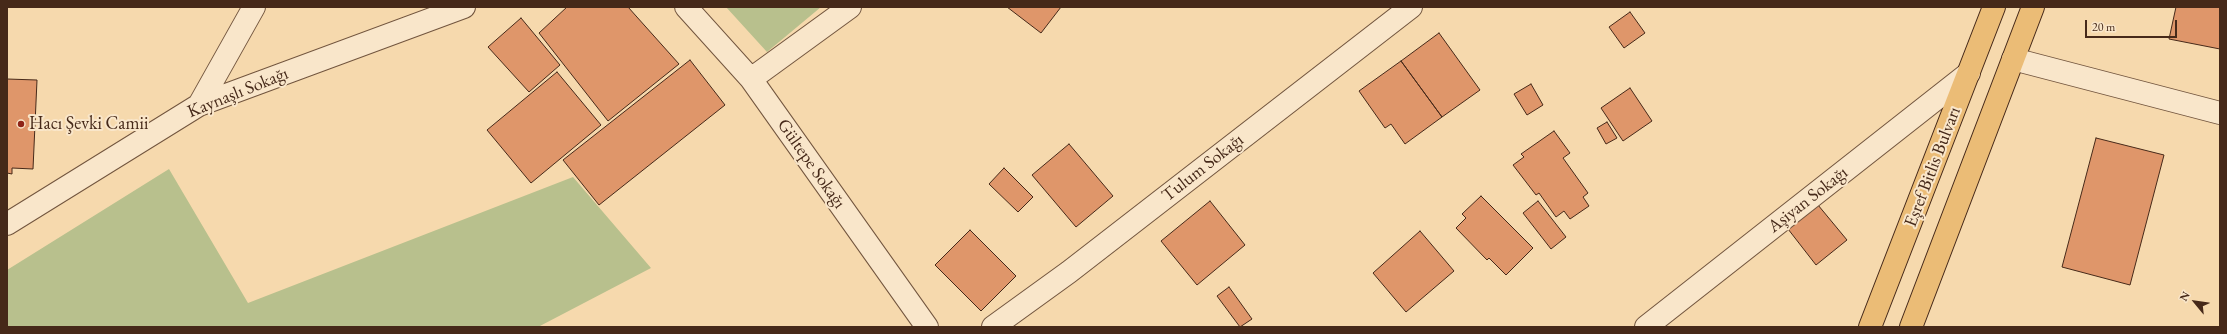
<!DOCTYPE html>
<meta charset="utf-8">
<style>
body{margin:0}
#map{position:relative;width:2227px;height:334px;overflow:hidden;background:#f6d9ad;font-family:"EB Garamond",serif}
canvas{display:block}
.frame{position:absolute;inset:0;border:8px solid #462919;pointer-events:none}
.north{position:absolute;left:2175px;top:282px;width:40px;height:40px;-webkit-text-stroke:3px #f9e6ca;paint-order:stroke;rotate:299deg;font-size:11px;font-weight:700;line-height:16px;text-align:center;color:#462919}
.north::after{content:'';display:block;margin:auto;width:14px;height:18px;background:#462919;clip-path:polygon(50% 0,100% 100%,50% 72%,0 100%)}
.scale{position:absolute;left:2085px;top:20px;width:92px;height:18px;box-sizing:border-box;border:2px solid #462919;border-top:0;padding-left:5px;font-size:12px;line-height:14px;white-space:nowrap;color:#462919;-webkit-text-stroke:3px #f9e6ca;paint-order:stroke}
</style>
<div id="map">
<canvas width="2227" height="334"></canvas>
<div class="frame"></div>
<div class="north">N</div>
<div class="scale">20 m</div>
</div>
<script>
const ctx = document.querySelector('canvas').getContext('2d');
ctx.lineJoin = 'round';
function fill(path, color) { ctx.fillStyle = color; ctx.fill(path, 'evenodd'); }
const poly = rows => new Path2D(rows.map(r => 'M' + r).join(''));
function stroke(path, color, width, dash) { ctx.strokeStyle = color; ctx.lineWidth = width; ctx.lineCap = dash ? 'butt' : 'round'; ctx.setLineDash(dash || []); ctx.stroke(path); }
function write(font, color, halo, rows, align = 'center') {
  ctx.font = font + ' "EB Garamond",serif'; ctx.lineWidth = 4; ctx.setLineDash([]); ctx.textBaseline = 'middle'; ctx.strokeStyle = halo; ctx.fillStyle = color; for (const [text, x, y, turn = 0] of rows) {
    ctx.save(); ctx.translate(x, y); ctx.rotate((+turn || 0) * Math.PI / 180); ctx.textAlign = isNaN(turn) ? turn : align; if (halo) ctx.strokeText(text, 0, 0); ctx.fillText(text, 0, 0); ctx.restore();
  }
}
fill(poly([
 [726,7,821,7,767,52],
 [169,169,248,303,573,177,651,268,538,327,7,327,7,270]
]), '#b8c08d');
const building = poly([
 [567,7,628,7,679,64,608,121,539,33,567,7],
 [1007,7,1061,7,1041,33,1007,7],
 [2176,7,2220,7,2220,49,2169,39,2176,7],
 [1630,12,1645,33,1624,48,1609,27,1630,12],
 [521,18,560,65,529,92,488,47,521,18],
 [1439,33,1480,90,1442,117,1401,61,1439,33],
 [690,60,725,105,599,205,563,160,690,60],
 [1401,61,1442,117,1405,144,1391,124,1385,128,1359,91,1401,61],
 [557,72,601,125,531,183,487,130,557,72],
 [7,79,37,80,33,169,12,168,12,174,7,173,7,79],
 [1531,84,1543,105,1527,115,1514,94,1531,84],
 [1630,88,1652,121,1623,141,1601,108,1630,88],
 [1607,122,1617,138,1606,144,1597,128,1607,122],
 [1554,131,1570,153,1563,158,1588,193,1583,197,1589,206,1570,219,1564,211,1556,217,1539,193,1536,195,1513,165,1524,157,1521,154,1554,131],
 [2096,138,2164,155,2130,285,2062,267,2096,138],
 [1069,144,1113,196,1076,227,1032,175,1069,144],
 [1004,168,1033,197,1018,212,989,184,1004,168],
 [1481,196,1533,248,1506,275,1489,258,1487,260,1456,228,1466,218,1462,214,1481,196],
 [1210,201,1245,245,1197,285,1161,241,1210,201],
 [1538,201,1566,237,1551,249,1523,213,1538,201],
 [1818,205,1847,240,1816,265,1788,229,1818,205],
 [970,230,1016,276,981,311,935,265,970,230],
 [1420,231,1454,271,1406,312,1373,273,1420,231],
 [1229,287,1252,319,1240,327,1217,296,1229,287]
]);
fill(building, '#df966a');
stroke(building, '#462919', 1);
const pedestrian = poly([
 [2013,59,2220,113]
]);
const minor = poly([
 [686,7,751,79,927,327],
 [751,79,850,7],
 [199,105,254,7],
 [7,224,199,105,464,7],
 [993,327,1069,272,1411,7],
 [1646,327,1969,73]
]);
const primary = poly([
 [1870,327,1994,7],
 [1911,327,2033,7]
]);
stroke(pedestrian, '#72553e', 24);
stroke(minor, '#72553e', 24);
stroke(primary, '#462919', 24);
stroke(pedestrian, '#f9e6ca', 22);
stroke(minor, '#f9e6ca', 22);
stroke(primary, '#ebbc76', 22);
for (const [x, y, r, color] of [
 [21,124,4,"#8f2418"]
]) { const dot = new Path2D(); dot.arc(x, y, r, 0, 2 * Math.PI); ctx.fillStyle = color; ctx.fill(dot); stroke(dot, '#f9e6ca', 1.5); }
write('18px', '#462919', '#f9e6ca', [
 ["Kaynaşlı Sokağı",238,93,-22],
 ["Gültepe Sokağı",811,164,55],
 ["Eşref Bitlis Bulvarı",1933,167,-69],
 ["Tulum Sokağı",1203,168,-38],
 ["Aşiyan Sokağı",1808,200,-38]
]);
write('18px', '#462919', '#f9e6ca', [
 ["Hacı Şevki Camii",29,124]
], 'left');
</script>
